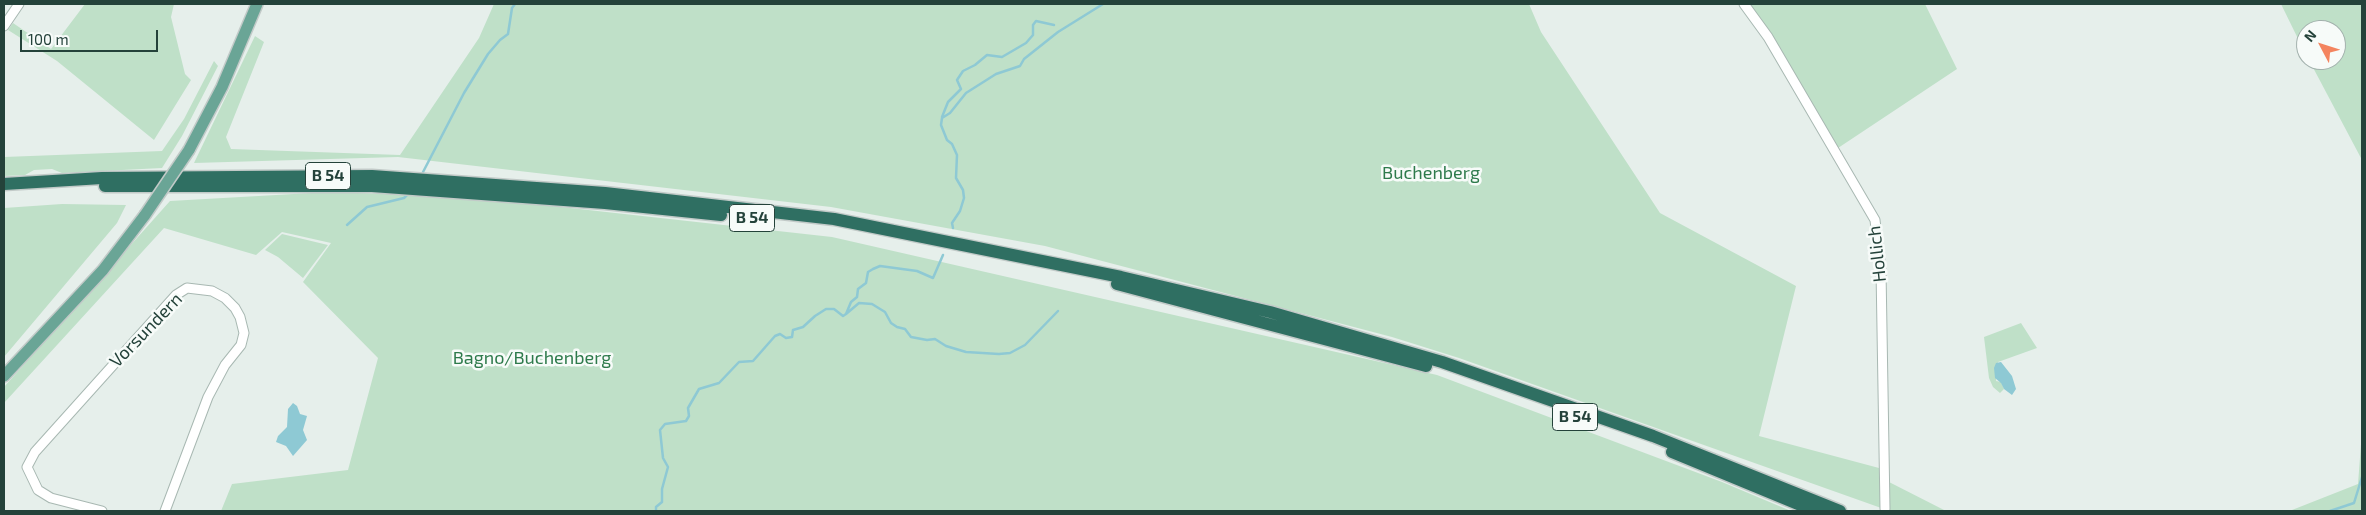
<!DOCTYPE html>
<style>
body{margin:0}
#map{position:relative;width:2366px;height:515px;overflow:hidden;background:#e6efeb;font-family:"Exo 2",sans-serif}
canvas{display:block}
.frame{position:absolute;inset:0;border:5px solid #24423a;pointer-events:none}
.north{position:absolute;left:2296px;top:20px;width:50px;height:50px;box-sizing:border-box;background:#f7fbf9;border:1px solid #a3b1ad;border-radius:50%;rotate:310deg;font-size:14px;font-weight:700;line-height:20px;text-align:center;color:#24423a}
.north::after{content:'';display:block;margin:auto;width:18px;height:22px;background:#f4845f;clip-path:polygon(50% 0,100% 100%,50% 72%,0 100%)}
.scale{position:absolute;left:20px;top:30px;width:138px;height:22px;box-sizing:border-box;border:2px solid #24423a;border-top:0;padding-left:6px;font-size:15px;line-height:18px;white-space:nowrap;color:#24423a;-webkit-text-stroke:4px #f7fbf9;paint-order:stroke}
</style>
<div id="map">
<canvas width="2366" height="515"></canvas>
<div class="frame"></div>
<div class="north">N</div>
<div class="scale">100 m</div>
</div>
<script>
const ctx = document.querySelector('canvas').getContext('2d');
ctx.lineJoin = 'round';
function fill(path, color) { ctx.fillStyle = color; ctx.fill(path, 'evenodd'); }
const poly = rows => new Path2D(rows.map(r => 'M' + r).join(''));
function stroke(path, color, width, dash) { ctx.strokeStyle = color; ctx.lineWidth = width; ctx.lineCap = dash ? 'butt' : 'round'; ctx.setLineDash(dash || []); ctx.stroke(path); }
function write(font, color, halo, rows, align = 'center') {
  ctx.font = font + ' "Exo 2",sans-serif'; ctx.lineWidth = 5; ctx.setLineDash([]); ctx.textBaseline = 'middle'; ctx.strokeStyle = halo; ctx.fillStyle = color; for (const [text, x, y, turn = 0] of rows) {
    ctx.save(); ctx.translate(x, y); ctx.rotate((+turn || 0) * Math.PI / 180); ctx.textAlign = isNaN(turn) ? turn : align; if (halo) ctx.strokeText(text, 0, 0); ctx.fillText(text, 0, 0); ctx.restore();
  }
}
fill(poly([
 [85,4,174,4,171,17,185,74,191,80,154,140,57,61,8,30,13,23,51,49],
 [494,4,1529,4,1541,32,1660,213,1796,286,1759,436,1879,468,1884,509,1459,358,1392,337,1045,246,831,207,398,157,194,163,255,36,264,42,226,137,231,149,400,155,479,38],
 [1744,4,1925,4,1957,69,1832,152],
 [2281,4,2362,4,2362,160,2309,60,2336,60,2336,30,2306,30,2306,55],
 [214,61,218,66,182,136,162,168,62,173,52,169,34,170,25,175,4,176,4,157,162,151,184,119],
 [329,192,471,197,832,237,1437,375,1722,482,1791,511,221,511,232,484,348,470,378,358,303,282,331,243,282,232,256,255,164,228,4,403,4,387,170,201],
 [62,204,126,205,117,223,4,357,4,208],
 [282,234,328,245,303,278,278,257,265,250],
 [2021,323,2037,348,1998,362,1996,381,2001,382,2004,389,2000,393,1993,387,1989,378,1984,337],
 [2362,431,2362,511,2266,511,2292,510,2358,484],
 [1889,482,1946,511,1887,511]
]), '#bfe0c8');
fill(poly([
 [2001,362,2012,376,2016,389,2012,395,2004,389,2001,383,1995,378,1994,368,1996,363],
 [293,403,297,406,300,414,307,416,303,430,307,440,293,456,286,446,276,442,278,436,287,427,288,409]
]), '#8ec9d4');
stroke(poly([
 [942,117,948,102,961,89,957,80,963,71,975,65,987,55,1002,57,1026,43,1033,35,1033,25,1036,21,1054,25],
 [422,174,464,93,488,54,500,40,508,34,512,8,515,4],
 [347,225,367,207,404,198,408,194],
 [953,228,952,223,960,211,964,198,963,190,956,178,957,155,952,144,947,140,941,125,942,118,950,113,966,93,996,74,1020,66,1024,59,1058,32,1103,4],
 [846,314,859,303,872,304,885,312,891,323,897,327,905,329,911,337,927,340,935,339,946,346,966,352,999,354,1010,353,1025,345,1058,311],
 [656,511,656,507,662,502,662,489,668,467,663,458,660,430,665,424,686,421,689,416,688,408,699,389,719,383,739,362,753,361,775,336,780,334,786,338,792,337,793,330,803,327,815,316,826,309,834,309,843,316,846,314,851,302,857,297,858,289,866,283,868,272,873,269,880,266,917,271,933,278,943,255],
 [2330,511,2354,503,2362,477]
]), '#8ec9d4', 2.5);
const minor = poly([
 [1744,4,1768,37,1875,220,1881,270,1885,509],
 [4,26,19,4],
 [102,511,51,498,38,490,27,467,35,452,176,295,187,288,212,291,225,298,235,308,240,317,244,333,241,345,225,365,208,397,165,511]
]);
const major = poly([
 [189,150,222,87,257,4],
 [4,376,103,270,145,215]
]);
const highway = poly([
 [4,184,102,178,372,176,605,193,834,219,1121,277,1270,312,1442,362,1653,436,1840,511],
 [105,186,372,186,605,203,721,215],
 [1117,284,1426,366],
 [1672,452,1815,511]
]);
stroke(minor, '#a8b8b2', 11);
stroke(major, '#c2cac8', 14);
stroke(highway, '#c2cac8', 15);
stroke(minor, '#fff', 9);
stroke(major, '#6aa596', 11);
stroke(highway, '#2f6f62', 12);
const majorBridge = poly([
 [145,215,189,150]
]);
stroke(majorBridge, '#c2cac8', 14, []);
stroke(majorBridge, '#6aa596', 11);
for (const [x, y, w] of [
 [328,176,45],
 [752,218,45],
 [1575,417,45]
]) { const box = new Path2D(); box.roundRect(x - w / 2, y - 13.5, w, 27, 4); ctx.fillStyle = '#f7fbf9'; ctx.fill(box); stroke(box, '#24423a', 1); }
write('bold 16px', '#24423a', null, [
 ["B 54",328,176],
 ["B 54",752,218],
 ["B 54",1575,417]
]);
write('18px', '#2d7a4b', '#f7fbf9', [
 ["Buchenberg",1431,173],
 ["Bagno/Buchenberg",532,358]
]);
write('18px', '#24423a', '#f7fbf9', [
 ["Hollich",1877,254,-96],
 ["Vorsundern",146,330,-46]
]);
</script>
